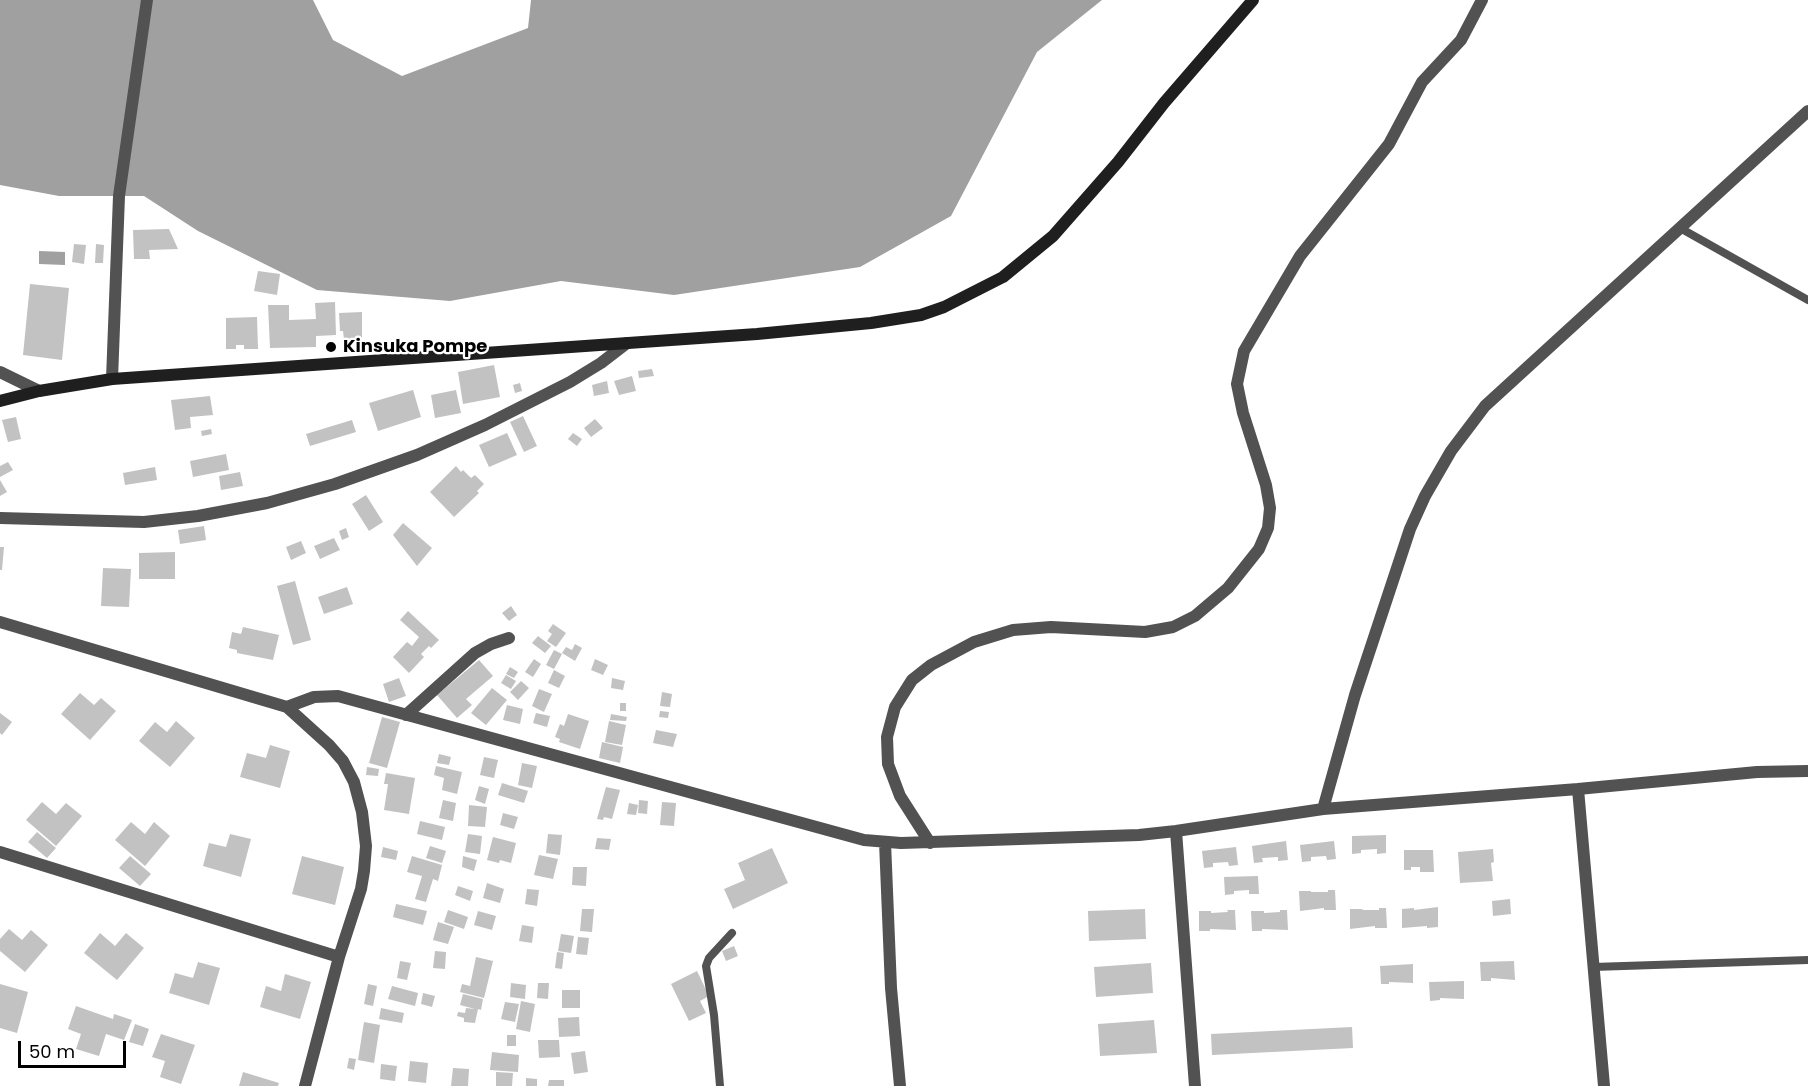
<!DOCTYPE html>
<style>
body{margin:0}
#map{position:relative;width:1808px;height:1086px;overflow:hidden;background:#fff;font-family:Poppins,sans-serif}
canvas{display:block}
.scale{position:absolute;left:18px;top:1041px;width:108px;height:27px;box-sizing:border-box;border:3px solid #000;border-top:0;padding-left:8px;font-size:18px;line-height:21px;white-space:nowrap;color:#000;-webkit-text-stroke:4px #fff;paint-order:stroke}
</style>
<div id="map">
<canvas width="1808" height="1086"></canvas>
<div class="scale">50 m</div>
</div>
<script>
const ctx = document.querySelector('canvas').getContext('2d');
ctx.lineJoin = 'round';
function fill(path, color) { ctx.fillStyle = color; ctx.fill(path, 'evenodd'); }
const poly = rows => new Path2D(rows.map(r => 'M' + r).join(''));
function stroke(path, color, width, dash) { ctx.strokeStyle = color; ctx.lineWidth = width; ctx.lineCap = dash ? 'butt' : 'round'; ctx.setLineDash(dash || []); ctx.stroke(path); }
function write(font, color, halo, rows, align = 'center') {
  ctx.font = font + ' Poppins,sans-serif'; ctx.lineWidth = 4.5; ctx.setLineDash([]); ctx.textBaseline = 'middle'; ctx.strokeStyle = halo; ctx.fillStyle = color; for (const [text, x, y, turn = 0] of rows) {
    ctx.save(); ctx.translate(x, y); ctx.rotate((+turn || 0) * Math.PI / 180); ctx.textAlign = isNaN(turn) ? turn : align; if (halo) ctx.strokeText(text, 0, 0); ctx.fillText(text, 0, 0); ctx.restore();
  }
}
fill(poly([
 [0,0,313,0,333,40,402,76,528,28,531,0,1102,0,1037,52,951,216,860,267,674,295,561,281,450,301,317,290,198,231,144,196,59,196,0,185],
 [39,251,65,252,65,265,39,264]
]), '#a0a0a0');
fill(poly([
 [169,229,178,249,149,250,150,259,134,259,133,230],
 [74,244,86,245,84,264,72,262],
 [96,244,104,245,103,263,95,263],
 [258,271,280,274,277,295,254,291],
 [30,284,69,288,62,360,23,355],
 [335,302,336,335,316,336,316,347,270,348,268,305,289,305,289,320,316,319,315,303],
 [362,312,362,338,344,339,343,331,340,331,339,313],
 [257,317,258,349,244,349,244,345,236,345,236,349,226,349,226,318],
 [494,365,500,397,463,404,458,372],
 [652,369,654,376,639,378,638,371],
 [632,376,636,391,619,395,614,381],
 [607,381,609,393,594,396,592,385],
 [520,383,522,391,515,393,513,385],
 [413,390,421,417,378,431,369,403],
 [456,390,461,413,435,418,431,395],
 [210,396,213,415,190,417,191,428,175,430,171,400],
 [523,416,537,446,524,452,510,422],
 [16,417,21,439,8,442,2,420],
 [595,419,603,428,591,437,584,428],
 [352,420,356,432,310,446,306,434],
 [211,429,212,434,202,436,201,431],
 [507,433,517,455,489,467,479,445],
 [573,433,582,439,577,446,568,439],
 [226,454,229,470,193,477,190,461],
 [8,462,13,470,0,477,0,466],
 [456,466,461,472,463,470,471,478,475,475,484,484,477,491,479,493,454,517,430,492],
 [155,467,157,480,125,485,123,473],
 [240,472,243,486,221,490,219,476],
 [0,480,7,492,0,496],
 [366,495,383,522,369,531,352,504],
 [403,523,432,548,417,566,393,535],
 [204,526,206,540,180,544,178,530],
 [346,528,349,537,342,540,339,531],
 [334,538,340,550,320,559,314,546],
 [301,541,306,553,291,560,286,547],
 [0,547,4,547,2,570,0,570],
 [175,552,175,579,139,579,139,553],
 [103,568,131,569,129,607,101,606],
 [295,581,311,640,293,645,277,586],
 [347,587,353,604,324,614,318,597],
 [511,606,517,615,509,621,502,613],
 [408,611,439,640,431,648,429,646,421,654,424,657,409,673,393,657,407,642,412,646,419,637,400,620],
 [553,624,566,633,556,647,547,641,552,634,548,631],
 [243,627,279,635,273,660,237,653,237,650,229,648,232,632,241,634],
 [538,636,551,646,545,653,532,643],
 [575,644,582,648,575,661,562,653,566,647,572,650],
 [554,650,562,654,554,669,546,665],
 [534,659,541,664,533,677,525,672],
 [595,659,608,665,603,675,591,670],
 [479,660,493,676,466,699,472,705,457,718,437,695],
 [510,667,518,672,514,678,506,674],
 [554,670,565,676,559,688,548,683],
 [506,675,516,681,511,689,501,683],
 [399,678,406,696,389,702,383,684],
 [612,678,625,681,623,690,611,688],
 [521,681,529,688,518,700,510,692],
 [492,688,507,700,486,725,471,713],
 [539,689,552,694,544,712,532,706],
 [662,692,672,694,670,707,660,706],
 [80,693,94,705,101,698,116,711,90,740,61,714],
 [620,703,626,703,626,711,620,711],
 [507,705,523,709,520,724,503,720],
 [660,711,669,712,668,718,659,717],
 [0,713,12,722,2,735,0,733],
 [536,713,550,716,547,727,533,723],
 [568,714,589,721,580,749,559,742,560,739,555,737,560,724,564,726],
 [611,714,627,717,626,721,610,720],
 [382,717,400,722,387,768,369,763],
 [176,721,195,738,170,767,139,741,155,722,167,732],
 [609,721,626,725,622,745,605,742],
 [656,730,677,734,673,747,653,743],
 [602,742,623,747,620,763,599,758],
 [270,745,290,751,280,788,240,777,247,753,266,758],
 [439,754,451,757,449,765,437,763],
 [484,757,498,760,494,778,480,775],
 [522,763,537,766,532,788,518,785],
 [436,766,462,772,457,794,442,790,444,778,434,775],
 [367,767,379,769,378,776,366,775],
 [386,773,415,778,409,814,384,810,388,784,384,784],
 [502,783,528,791,524,803,498,795],
 [479,786,489,789,485,804,475,800],
 [606,787,620,790,612,819,604,817,603,820,597,819],
 [443,800,456,803,453,821,439,818],
 [639,800,648,801,647,814,638,813],
 [42,802,56,814,66,803,82,816,56,846,26,820],
 [662,802,676,803,674,826,660,825],
 [629,803,638,805,636,815,627,814],
 [469,805,487,807,485,827,468,826],
 [503,813,518,817,514,829,500,825],
 [420,821,445,827,442,840,417,834],
 [131,822,145,834,154,822,170,836,145,866,115,840],
 [37,832,56,848,47,858,28,842],
 [230,834,251,839,241,877,203,866,209,843,226,847],
 [468,834,482,836,480,854,465,852],
 [548,834,562,835,560,855,546,853],
 [1386,835,1386,853,1377,854,1377,849,1361,850,1361,853,1352,854,1352,836],
 [493,837,516,843,511,863,500,860,499,863,487,860],
 [597,838,611,839,609,850,595,849],
 [1286,841,1288,860,1278,861,1278,857,1262,858,1263,862,1254,863,1252,846],
 [1334,841,1336,859,1327,860,1326,856,1311,857,1311,861,1302,862,1300,845],
 [430,846,446,851,442,863,426,858],
 [383,847,398,851,396,860,381,857],
 [1236,847,1238,865,1229,866,1228,862,1213,863,1213,867,1204,868,1202,851],
 [772,848,788,883,733,909,724,889,745,880,738,863],
 [1493,849,1494,862,1491,863,1493,881,1460,883,1458,852],
 [1404,850,1433,850,1434,872,1420,872,1420,867,1411,867,1411,870,1404,870],
 [539,855,558,859,553,879,534,875],
 [130,856,151,874,140,886,119,868],
 [302,856,344,867,335,905,292,894],
 [412,856,442,865,438,881,433,879,426,902,415,899,422,876,407,872],
 [463,856,477,860,474,871,462,867],
 [573,867,587,867,586,886,572,885],
 [1258,876,1259,894,1249,894,1249,890,1234,891,1234,894,1225,895,1224,877],
 [487,883,504,889,500,903,483,898],
 [458,886,473,891,470,901,455,895],
 [527,889,539,890,537,906,525,904],
 [1328,890,1335,890,1336,910,1324,910,1324,908,1300,911,1299,891,1311,891,1311,892,1328,892],
 [1510,899,1511,914,1493,916,1492,901],
 [396,904,427,911,423,925,393,917],
 [1438,907,1438,927,1427,928,1427,926,1402,928,1402,909,1414,908,1414,910],
 [1379,908,1386,908,1387,928,1375,928,1375,926,1350,929,1350,909,1362,909,1363,910,1379,910],
 [582,909,594,909,592,932,580,931],
 [1145,909,1146,939,1089,941,1088,911],
 [448,910,468,917,464,929,444,922],
 [1227,910,1235,910,1236,930,1210,929,1210,931,1199,931,1199,911,1211,911,1211,913,1228,912],
 [1280,910,1287,910,1288,930,1262,929,1262,931,1252,931,1251,911,1264,911,1264,913,1280,912],
 [478,911,496,916,492,930,474,925],
 [438,922,454,927,448,944,433,940],
 [522,925,534,927,532,943,519,941],
 [9,929,22,940,31,930,48,945,25,972,0,951,0,939],
 [100,933,115,946,126,933,144,948,117,980,84,953],
 [561,934,574,936,571,953,558,951],
 [578,937,589,938,587,955,576,954],
 [734,946,738,956,726,961,722,951],
 [435,951,446,952,445,969,433,968],
 [557,952,564,953,562,969,555,968],
 [476,957,493,961,484,998,460,992,462,984,470,986],
 [400,961,411,963,407,980,397,978],
 [1514,961,1515,980,1491,978,1491,981,1481,981,1480,962],
 [198,962,220,968,209,1005,169,993,175,973,193,978],
 [1151,963,1153,993,1096,997,1094,967],
 [1413,964,1413,983,1389,982,1389,984,1381,984,1380,966],
 [697,971,709,996,700,1001,706,1013,689,1021,671,984],
 [285,974,311,982,300,1019,260,1007,266,986,281,991],
 [1464,981,1464,999,1440,998,1440,1000,1430,1001,1429,982],
 [511,983,526,985,525,999,510,997],
 [538,983,549,983,548,999,537,998],
 [0,984,28,992,17,1033,0,1028],
 [368,984,377,986,373,1006,364,1004],
 [392,986,418,993,415,1006,388,999],
 [562,990,580,990,580,1008,562,1008],
 [423,993,435,996,432,1007,421,1004],
 [463,994,483,999,481,1010,478,1009,475,1023,464,1022,464,1018,457,1016,458,1012,465,1013,466,1008,475,1009,460,1005],
 [521,1001,535,1004,530,1032,516,1029],
 [505,1002,519,1004,515,1022,501,1019],
 [76,1006,113,1019,114,1014,132,1020,124,1040,106,1034,99,1056,76,1049,81,1034,68,1029],
 [381,1008,404,1013,402,1023,379,1019],
 [579,1017,580,1036,559,1037,558,1018],
 [1154,1020,1157,1053,1100,1056,1098,1024],
 [364,1022,380,1025,374,1063,358,1060],
 [135,1024,149,1029,143,1046,129,1042],
 [1352,1027,1353,1048,1212,1055,1211,1034],
 [161,1034,195,1045,181,1084,160,1077,165,1061,152,1057],
 [507,1035,516,1035,516,1046,507,1046],
 [538,1040,559,1040,560,1057,539,1058],
 [585,1051,588,1072,574,1074,571,1053],
 [492,1052,519,1055,518,1072,490,1070],
 [349,1058,356,1059,354,1070,347,1068],
 [410,1061,428,1063,426,1083,408,1081],
 [381,1064,397,1066,395,1081,380,1079],
 [453,1068,469,1069,468,1086,451,1086],
 [243,1072,279,1083,278,1086,239,1086],
 [496,1072,513,1073,512,1086,496,1086],
 [526,1078,537,1079,537,1086,526,1086],
 [549,1080,564,1080,564,1086,548,1086]
]), '#c2c2c2');
stroke(poly([
 [1680,228,1808,300],
 [1593,967,1808,960],
 [720,1086,714,1015,706,966,709,958,732,933]
]), '#525252', 8);
stroke(poly([
 [0,372,39,391],
 [112,379,119,196,147,0],
 [0,518,144,522,198,516,267,503,335,484,417,455,485,425,570,382,601,363,627,343],
 [0,622,287,707,329,745,343,761,354,782,362,812,366,846,364,871,361,889,339,957,305,1086],
 [287,707,314,697,338,696,864,840,901,843,1139,835,1176,831,1323,809,1578,789,1757,772,1808,771],
 [406,715,475,653,491,644,509,638],
 [1578,789,1604,1086],
 [1323,809,1355,695,1410,529,1425,496,1451,451,1485,406,1808,111],
 [1176,831,1195,1086],
 [885,842,891,988,900,1086],
 [930,843,900,796,888,764,887,737,895,707,912,680,931,665,974,642,1013,630,1051,627,1145,632,1173,627,1195,616,1228,588,1259,549,1268,528,1270,508,1266,485,1243,413,1237,384,1244,351,1300,256,1389,144,1422,82,1461,40,1482,0],
 [0,852,339,957]
]), '#525252', 12);
stroke(poly([
 [0,401,39,391,112,379,757,334,871,323,921,315,944,307,1003,277,1053,236,1118,162,1164,103,1253,0]
]), '#1f1f1f', 12);
for (const [x, y, r, color] of [
 [331,347,6,"#000"]
]) { const dot = new Path2D(); dot.arc(x, y, r, 0, 2 * Math.PI); ctx.fillStyle = color; ctx.fill(dot); stroke(dot, '#fff', 2); }
write('bold 18px', '#000', '#fff', [
 ["Kinsuka Pompe",343,347]
], 'left');
</script>
